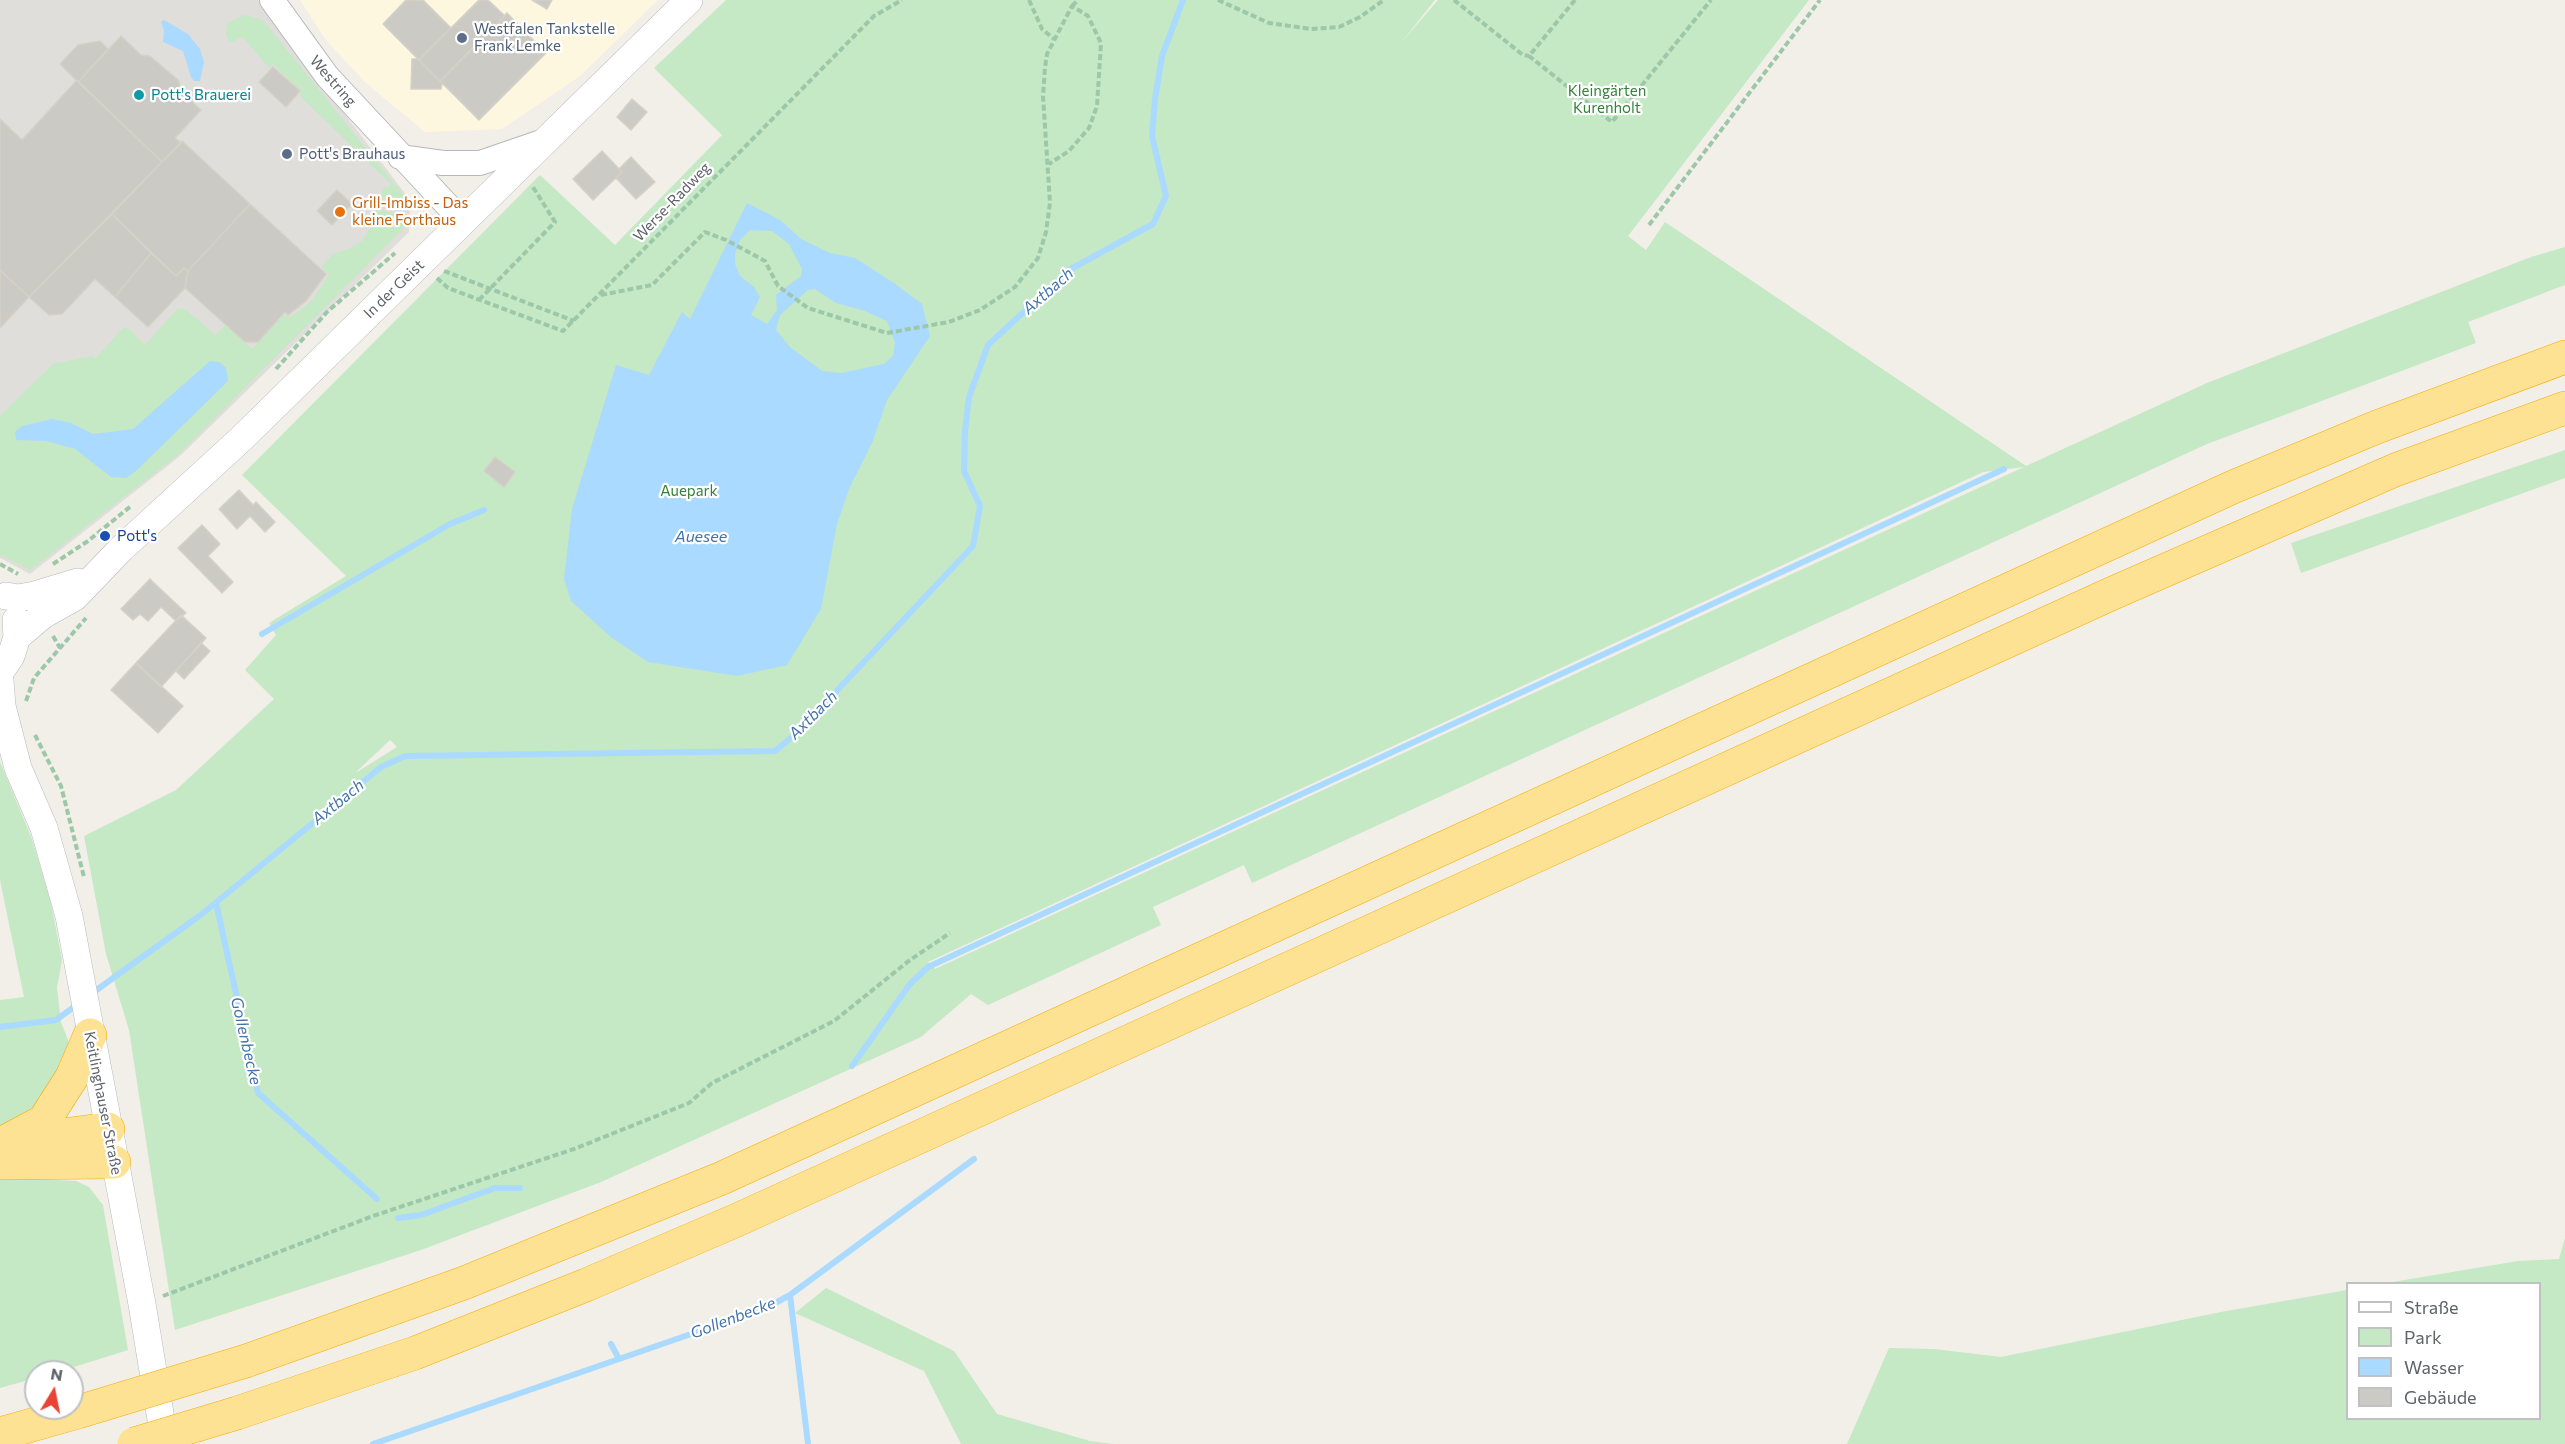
<!DOCTYPE html>
<meta charset="utf-8">
<style>
body{margin:0}
#map{position:relative;width:2565px;height:1444px;overflow:hidden;background:#f1efe8;font-family:Commissioner,sans-serif}
canvas{display:block}
.legend{position:absolute;left:2346px;top:1282px;width:195px;height:138px;box-sizing:border-box;background:#fff;border:2px solid #bfc1c3;margin:0;padding:8px 10px;list-style:none;font-size:18px;color:#5f6368}
.legend li{display:flex;align-items:center;gap:12px;height:30px}
.legend b{width:30px;border:2px solid #bfc1c3}
.north{position:absolute;left:24px;top:1360px;width:60px;height:60px;box-sizing:border-box;background:#fff;border:2px solid #bfc1c3;border-radius:50%;rotate:10deg;font-size:16px;font-weight:700;line-height:24px;text-align:center;color:#5f6368}
.north::after{content:'';display:block;margin:auto;width:21px;height:27px;background:#ea4335;clip-path:polygon(50% 0,100% 100%,50% 72%,0 100%)}
</style>
<div id="map">
<canvas width="2565" height="1444"></canvas>
<ul class="legend">
<li><b style="height:8px;background:#fff"></b>Straße</li>
<li><b style="height:16px;background:#c5e8c5"></b>Park</li>
<li><b style="height:16px;background:#aadaff"></b>Wasser</li>
<li><b style="height:16px;background:#cccac5"></b>Gebäude</li>
</ul>
<div class="north">N</div>
</div>
<script>
const ctx = document.querySelector('canvas').getContext('2d');
ctx.lineJoin = 'round';
function fill(path, color) { ctx.fillStyle = color; ctx.fill(path, 'evenodd'); }
const poly = rows => new Path2D(rows.map(r => 'M' + r).join(''));
function stroke(path, color, width, dash) { ctx.strokeStyle = color; ctx.lineWidth = width; ctx.lineCap = dash ? 'butt' : 'round'; ctx.setLineDash(dash || []); ctx.stroke(path); }
function write(font, color, halo, rows, align = 'center') {
  ctx.font = font + ' Commissioner,sans-serif'; ctx.lineWidth = 4.5; ctx.setLineDash([]); ctx.textBaseline = 'middle'; ctx.strokeStyle = halo; ctx.fillStyle = color; for (const [text, x, y, turn = 0] of rows) {
    ctx.save(); ctx.translate(x, y); ctx.rotate((+turn || 0) * Math.PI / 180); ctx.textAlign = isNaN(turn) ? turn : align; if (halo) ctx.strokeText(text, 0, 0); ctx.fillText(text, 0, 0); ctx.restore();
  }
}
fill(poly([
 [300,0,658,0,580,76,502,129,425,132,364,81,326,40]
]), '#fef7e0');
fill(poly([
 [0,0,258,0,410,200,409,232,180,456,30,574,0,558]
]), '#e0deda');
fill(poly([
 [726,0,1435,0,1400,44,1438,0,1809,0,1628,236,1646,250,1665,222,2026,466,2207,383,2531,257,2565,247,2565,285,2468,322,2476,343,2207,444,1252,883,1244,865,1153,907,1161,925,988,1005,971,994,921,1037,601,1182,421,1250,175,1330,129,1030,106,954,84,836,176,790,274,699,245,670,276,635,269,623,346,576,242,475,540,175,615,245,722,135,654,68],
 [2024,467,935,969,928,962,1983,472],
 [390,740,397,747,357,772,357,771],
 [245,15,263,20,408,201,407,206,380,197,384,187,390,187,391,184,299,95,302,92,273,64,269,68,243,37,229,43,226,32,227,23],
 [374,208,405,216,405,227,179,454,30,570,0,555,0,416,53,364,92,356,95,359,123,328,128,328,145,345,178,308,185,309,215,335,225,325,252,349,284,315,291,317,313,300,329,274,321,267,334,253,347,250,362,241,376,219],
 [199,369,111,477,75,449,46,441,16,440,71,423,93,434,133,429,173,396],
 [2565,450,2565,478,2301,573,2291,543],
 [0,762,32,839,51,903,62,960,57,988,61,1022,71,1048,41,1111,0,1132,0,1000,24,997,0,880],
 [0,1177,76,1181,89,1187,103,1205,128,1350,58,1372,36,1372,36,1378,0,1388],
 [2565,1238,2565,1444,1847,1444,1889,1348,1934,1349,2001,1357,2221,1312,2347,1290,2348,1418,2540,1418,2540,1284,2387,1283,2518,1261,2559,1259],
 [826,1288,954,1351,997,1414,1090,1441,1113,1444,961,1444,924,1371,795,1313]
]), '#c5e8c5');
fill(poly([
 [164,20,188,34,200,49,204,62,200,81,194,81,191,77,183,51,163,42,164,31,161,22],
 [747,203,780,220,801,239,830,253,855,258,894,283,922,304,930,336,887,400,872,443,849,489,837,524,821,609,787,665,737,676,648,662,612,638,571,601,564,579,572,509,616,365,649,375,682,312,690,319],
 [750,230,772,231,789,244,802,269,801,276,776,295,777,310,767,324,751,315,760,297,754,287,740,276,735,264,735,254,740,240],
 [815,289,836,303,865,311,887,321,895,343,893,356,884,364,841,373,822,371,790,347,776,330,780,315,808,290],
 [210,361,219,362,226,368,228,381,136,471,126,478,111,477,75,449,46,441,16,440,15,432,22,426,52,419,71,423,93,434,133,429]
]), '#aadaff');
stroke(poly([
 [262,634,450,524,484,510],
 [216,903,258,1093,377,1199],
 [91,994,202,914,381,767,405,756,775,751,797,733,973,546,980,506,964,471,965,431,969,397,988,345,1069,270,1153,224,1166,196,1152,136,1155,99,1162,56,1183,0],
 [0,1027,56,1020,78,1004],
 [852,1066,910,984,928,967,2004,469],
 [398,1218,421,1215,495,1188,520,1188],
 [790,1295,808,1444],
 [611,1344,619,1359,766,1308,790,1295,974,1159],
 [373,1444,619,1359]
]), '#aadaff', 6);
const building = poly([
 [406,0,423,0,451,28,419,60,383,24,406,0],
 [479,0,488,0,505,16,440,81,419,60,479,0],
 [532,0,552,0,547,9,532,0],
 [507,13,546,53,479,120,440,81,507,13],
 [121,36,141,55,150,56,179,81,180,90,201,110,175,138,181,143,162,162,78,82,121,36],
 [100,41,108,49,78,82,60,64,78,45,100,41],
 [412,59,418,59,442,83,441,89,411,89,412,59],
 [273,67,300,91,286,107,259,82,273,67],
 [77,80,162,162,29,297,0,270,0,119,22,140,77,80],
 [632,99,647,112,631,130,617,117,632,99],
 [182,141,250,204,188,271,184,268,176,276,112,214,182,141],
 [602,151,622,172,593,200,573,179,602,151],
 [631,157,655,182,636,199,616,178,622,172,619,169,631,157],
 [337,190,352,204,332,225,317,211,337,190],
 [250,204,326,274,306,301,288,315,285,312,258,342,245,342,185,288,188,271,250,204],
 [112,214,151,253,115,297,95,279,62,314,49,315,29,297,112,214],
 [151,253,176,276,184,268,188,271,185,288,148,327,115,297,151,253],
 [0,270,29,297,0,328,0,270],
 [495,457,515,472,504,487,484,471,495,457],
 [239,490,253,505,256,502,275,522,265,532,250,516,237,529,219,509,239,490],
 [202,525,220,544,208,556,233,582,222,593,178,548,202,525],
 [150,579,154,583,186,613,176,621,161,607,148,621,140,614,133,620,121,609,150,579],
 [181,615,206,638,161,687,136,663,181,615],
 [201,643,210,651,184,679,176,671,201,643],
 [136,663,183,706,158,733,111,690,136,663]
]);
fill(building, '#cccac5');
stroke(building, '#d6d1c6', 1.5);
const tertiary = poly([
 [272,0,327,76,463,222],
 [400,157,443,163,480,163,547,140]
]);
const secondary = poly([
 [6,596,18,598,35,595,78,582],
 [17,637,43,615,75,597,121,549,241,439,689,0],
 [0,672,11,656,17,637,16,620],
 [0,681,2,706,18,768,44,828,69,916,142,1304,165,1444]
]);
const motorway = poly([
 [18,1141,108,1129],
 [3,1143,44,1121,72,1077,90,1035],
 [0,1163,114,1162],
 [246,1361,464,1283,722,1178,2233,487,2377,427,2565,357],
 [237,1413,415,1353,586,1285,737,1220,2113,593,2395,470,2565,408],
 [0,1434,78,1412]
]);
stroke(tertiary, '#b5b8bc', 26);
stroke(secondary, '#b6babf', 28);
stroke(motorway, '#f9ab00', 34);
stroke(poly([
 [1029,0,1042,29,1054,39],
 [1218,0,1269,23,1311,29,1339,27,1360,17,1384,0],
 [1454,0,1523,55,1529,56],
 [1575,0,1529,56,1612,122,1711,0],
 [1072,6,1078,0],
 [1649,225,1820,0],
 [444,271,574,321],
 [437,278,448,288,563,331,874,16,902,0],
 [601,295,652,285,705,232,726,240,765,261,778,286,808,308,887,333,949,322,980,310,1015,287,1038,258,1046,232,1050,203,1043,96,1045,67,1047,54,1072,6,1088,16,1101,43,1097,106,1089,128,1069,151,1049,164],
 [479,300,555,222,533,187,531,189],
 [276,369,327,312,395,253],
 [0,564,18,574],
 [53,564,88,541,131,506],
 [53,636,60,648],
 [26,701,34,678,86,618],
 [35,735,61,786,84,877],
 [163,1296,373,1216,574,1149,689,1103,712,1083,834,1021,910,960,950,933]
]), '#9cc7a9', 4, [6, 3]);
stroke(tertiary, '#fff', 24);
stroke(secondary, '#fff', 27);
stroke(motorway, '#fde293', 33);
const motorwayBridge = poly([
 [78,1412,246,1361],
 [134,1444,237,1413]
]);
stroke(motorwayBridge, '#f9ab00', 34, []);
stroke(motorwayBridge, '#fde293', 33);
for (const [x, y, r, color] of [
 [462,38,6,"#5c6f8a"],
 [139,95,6,"#0f9aa8"],
 [287,154,6,"#5c6f8a"],
 [340,212,6,"#e8710a"],
 [105,536,6,"#1a4fb4"]
]) { const dot = new Path2D(); dot.arc(x, y, r, 0, 2 * Math.PI); ctx.fillStyle = color; ctx.fill(dot); stroke(dot, '#fff', 2); }
write('15px', '#4e5e75', '#fff', [
 ["Westfalen Tankstelle",474,29],
 ["Frank Lemke",474,46],
 ["Pott's Brauhaus",299,154]
], 'left');
write('15px', '#5f6368', '#fff', [
 ["Westring",333,81,49],
 ["Werse-Radweg",672,202,-46],
 ["In der Geist",394,289,-44],
 ["Keitlinghauser Straße",103,1103,79]
]);
write('15px', '#348238', '#fff', [
 ["Kleingärten",1607,91],
 ["Kurenholt",1607,108],
 ["Auepark",689,491]
]);
write('15px', '#0d838f', '#fff', [
 ["Pott's Brauerei",151,95]
], 'left');
write('15px', '#c56008', '#fff', [
 ["Grill-Imbiss - Das",352,203],
 ["kleine Forthaus",352,220]
], 'left');
write('15px', '#164399', '#fff', [
 ["Pott's",117,536]
], 'left');
write('italic 16px', '#4174aa', '#fff', [
 ["Axtbach",1048,291,-41],
 ["Auesee",701,537],
 ["Axtbach",813,715,-45],
 ["Axtbach",338,802,-39],
 ["Gollenbecke",246,1041,77],
 ["Gollenbecke",733,1318,-21]
]);
</script>
